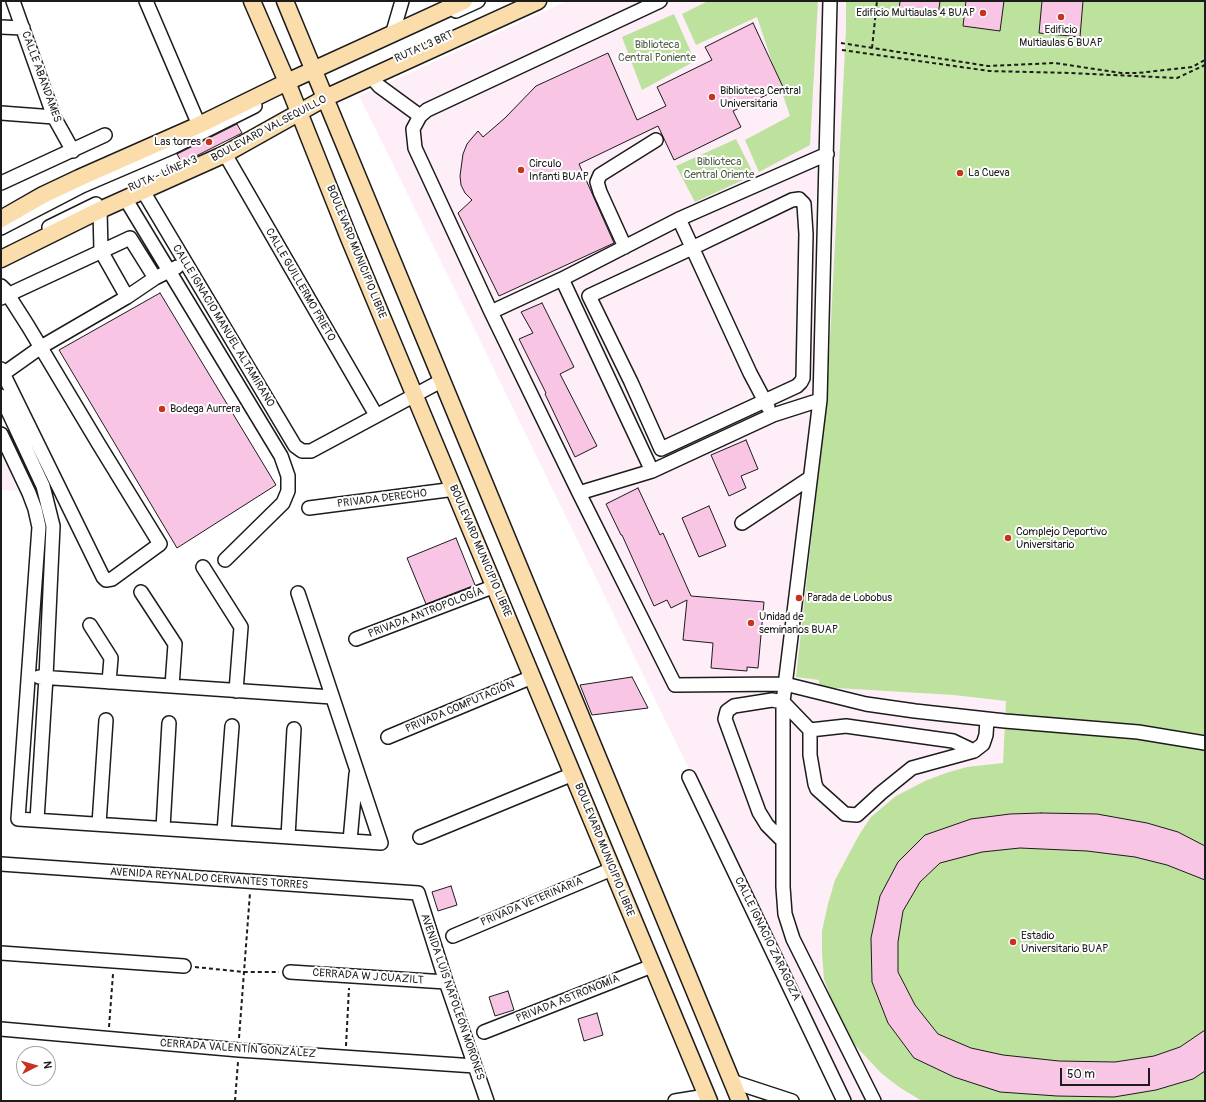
<!DOCTYPE html>
<meta charset="utf-8">
<style>
body{margin:0}
#map{position:relative;width:1206px;height:1102px;overflow:hidden;background:#fff;font-family:Pangolin,sans-serif}
canvas{display:block}
.frame{position:absolute;inset:0;border:2px solid #1c1c1c;pointer-events:none}
.north{position:absolute;left:16px;top:1046px;width:40px;height:40px;box-sizing:border-box;background:#fff;border:1px solid #a4a4a4;border-radius:50%;rotate:84deg;font-size:11px;font-weight:700;line-height:16px;text-align:center;color:#1c1c1c}
.north::after{content:'';display:block;margin:auto;width:14px;height:18px;background:#c8321e;clip-path:polygon(50% 0,100% 100%,50% 72%,0 100%)}
.scale{position:absolute;left:1060px;top:1068px;width:90px;height:18px;box-sizing:border-box;border:2px solid #1c1c1c;border-top:0;padding-left:5px;font-size:12px;line-height:14px;white-space:nowrap;color:#1c1c1c;-webkit-text-stroke:3px #fff;paint-order:stroke}
</style>
<div id="map">
<canvas width="1206" height="1102"></canvas>
<div class="frame"></div>
<div class="north">N</div>
<div class="scale">50 m</div>
</div>
<script>
const ctx = document.querySelector('canvas').getContext('2d');
ctx.lineJoin = 'round';
function fill(path, color) { ctx.fillStyle = color; ctx.fill(path, 'evenodd'); }
const poly = rows => new Path2D(rows.map(r => 'M' + r).join(''));
function stroke(path, color, width, dash) { ctx.strokeStyle = color; ctx.lineWidth = width; ctx.lineCap = dash ? 'butt' : 'round'; ctx.setLineDash(dash || []); ctx.stroke(path); }
function write(font, color, halo, rows, align = 'center') {
  ctx.font = font + ' Pangolin,sans-serif'; ctx.lineWidth = 4; ctx.setLineDash([]); ctx.textBaseline = 'middle'; ctx.strokeStyle = halo; ctx.fillStyle = color; for (const [text, x, y, turn = 0] of rows) {
    ctx.save(); ctx.translate(x, y); ctx.rotate((+turn || 0) * Math.PI / 180); ctx.textAlign = isNaN(turn) ? turn : align; if (halo) ctx.strokeText(text, 0, 0); ctx.fillText(text, 0, 0); ctx.restore();
  }
}
fill(poly([
 [567,1,1205,1,1205,1101,851,1101,468,316,359,96],
 [1,451,18,491,1,490]
]), '#fdeef7');
fill(poly([
 [708,1,818,1,810,145,759,172,745,140,790,116,757,17,696,45,682,14],
 [846,1,1205,1,1205,1101,922,1101,899,1087,881,1073,853,1043,833,1004,824,979,822,953,822,931,828,904,835,880,859,835,871,817,896,796,925,781,946,773,967,767,1003,763,1006,701,954,695,819,687,819,680,796,677,827,398,846,30],
 [674,14,695,61,642,90,622,37],
 [736,139,754,175,695,202,676,166]
]), '#bde29d');
const building = poly([
 [900,1,940,1,938,16,899,12,900,1],
 [966,1,1004,1,1000,31,963,26,966,1],
 [1042,1,1083,1,1080,37,1039,33,1042,1],
 [753,23,783,87,733,111,741,127,674,160,658,126,579,164,614,243,499,296,458,213,472,200,465,193,461,185,460,176,463,154,467,144,472,138,478,131,483,137,505,118,536,86,608,53,637,120,666,106,657,87,712,60,705,47,753,23],
 [237,124,242,133,182,163,177,154,237,124],
 [160,293,276,485,177,548,59,350,160,293],
 [542,303,574,367,560,374,597,446,575,457,545,394,546,393,519,339,533,333,521,312,542,303],
 [746,440,758,469,741,476,746,488,729,496,711,455,746,440],
 [638,488,660,535,663,533,691,596,764,602,758,668,747,667,747,671,711,668,713,643,683,640,687,600,671,608,667,600,654,606,622,535,621,535,606,504,638,488],
 [709,506,726,546,699,557,682,518,709,506],
 [456,538,475,585,426,604,407,558,456,538],
 [632,677,648,708,592,715,580,685,632,677],
 [1041,813,1097,814,1147,823,1178,832,1205,846,1205,880,1167,865,1135,857,1087,851,1020,848,982,852,940,863,920,882,903,911,898,942,898,972,915,1005,938,1034,971,1048,1003,1055,1059,1061,1115,1062,1154,1056,1180,1047,1205,1030,1205,1071,1193,1079,1156,1090,1114,1097,1057,1096,1000,1092,954,1077,914,1058,888,1023,872,982,871,938,880,896,898,862,925,835,971,819,1010,814,1041,813],
 [451,886,457,905,438,911,432,892,451,886],
 [508,991,514,1010,495,1016,489,997,508,991],
 [597,1013,603,1035,584,1041,578,1019,597,1013]
]);
fill(building, '#f9c5e4');
stroke(building, '#1c1c1c', 1);
const minor = poly([
 [13,1,54,117,73,151],
 [146,1,199,125],
 [660,1,427,110,420,116,413,129,415,148,491,312,579,493,675,685,785,684,866,704,915,711,1005,721,1138,732,1205,743],
 [830,1,820,400,783,702,783,887,785,914,793,939,874,1101],
 [456,11,478,1],
 [1,27,23,28],
 [392,35,402,1],
 [371,77,379,86,420,116],
 [1,113,54,117],
 [225,154,376,415],
 [1,183,105,135],
 [143,191,295,446,302,451,311,451,441,381],
 [125,198,281,456,288,476,288,491,283,503,225,560],
 [799,199,804,204,806,234,803,378,801,382,797,386,661,449,631,382,589,296,692,248,792,200,799,199],
 [100,210,101,251,127,297],
 [679,219,750,373,768,407],
 [49,227,96,204],
 [1,228,82,186,173,147,255,106],
 [625,247,600,192,597,182,600,175,656,140],
 [562,279,652,471],
 [1,286,5,290,28,326,98,443,160,544,112,579,106,580,103,577,1,369],
 [1,298,130,238,155,278],
 [491,312,562,279,679,219,827,154],
 [3,374,41,347,127,297,155,278,177,267],
 [1,396,43,486,53,526,46,677,37,820],
 [1,434,29,493,35,509,39,527,18,819,381,843,298,593],
 [579,493,652,471,773,415,820,400],
 [309,508,455,489],
 [742,523,810,478],
 [203,567,241,627,236,691],
 [141,592,175,644,172,686],
 [90,625,111,658,109,682],
 [356,639,495,586],
 [39,677,332,697],
 [388,737,532,677],
 [974,751,983,744,986,735,987,719],
 [689,777,844,1101],
 [99,824,106,720],
 [163,828,169,723],
 [224,832,232,726],
 [288,837,294,729],
 [420,837,573,774],
 [782,840,767,825,759,812,725,719,727,711,734,706,772,700,783,702,810,730,846,726,860,728,953,741,974,751,912,768,881,793,857,815,845,814,817,789,815,784,810,755,810,730],
 [350,841,356,774],
 [1,864,418,893,446,982,487,1101],
 [453,936,612,869],
 [1,953,184,966],
 [290,972,446,982],
 [1,1029,239,1050,475,1066],
 [484,1032,652,966],
 [731,1081,792,1101],
 [675,1101,706,1096]
]);
const major = poly([
 [252,1,287,82,349,238,709,1101],
 [285,1,740,1101],
 [1,219,43,195,79,178,199,125,287,82,464,1],
 [1,259,100,210,225,154,325,98,538,1]
]);
stroke(minor, '#1c1c1c', 16);
stroke(major, '#1c1c1c', 19);
stroke(poly([
 [841,43,988,66,1055,63,1121,73,1138,73,1192,67,1205,60],
 [872,48,877,1],
 [842,50,989,71,1070,73,1177,78,1205,65],
 [195,967,244,972,279,972],
 [109,1027,113,974],
 [239,1038,250,893],
 [346,1046,349,988],
 [235,1101,238,1062]
]), '#1c1c1c', 2, [4, 3]);
stroke(minor, '#fff', 13);
stroke(major, '#faddab', 16);
for (const [x, y, r, color] of [
 [983,13,4,"#c8321e"],
 [1061,17,4,"#c8321e"],
 [712,97,4,"#c8321e"],
 [209,142,4,"#c8321e"],
 [521,170,4,"#c8321e"],
 [960,173,4,"#c8321e"],
 [162,409,4,"#c8321e"],
 [1008,538,4,"#c8321e"],
 [799,598,4,"#c8321e"],
 [751,623,4,"#c8321e"],
 [1013,942,4,"#c8321e"]
]) { const dot = new Path2D(); dot.arc(x, y, r, 0, 2 * Math.PI); ctx.fillStyle = color; ctx.fill(dot); stroke(dot, '#fff', 1.5); }
write('11px', '#1c1c1c', '#fff', [
 ["Edificio Multiaulas 4 BUAP",975,13,"right"],
 ["Edificio",1061,30,"center"],
 ["Multiaulas 6 BUAP",1061,43,"center"],
 ["Biblioteca Central",720,91],
 ["Universitaria",720,104],
 ["Las torres",201,142,"right"],
 ["Circulo",529,164],
 ["Infanti BUAP",529,177],
 ["La Cueva",968,173],
 ["Bodega Aurrera",170,409],
 ["Complejo Deportivo",1016,532],
 ["Universitario",1016,545],
 ["Parada de Lobobus",807,598],
 ["Unidad de",759,617],
 ["seminarios BUAP",759,630],
 ["Estadio",1021,936],
 ["Universitario BUAP",1021,949]
], 'left');
write('11px', '#546149', '#fff', [
 ["Biblioteca",657,45],
 ["Central Poniente",657,58],
 ["Biblioteca",719,162],
 ["Central Oriente",719,175]
]);
write('11px', '#1c1c1c', '#fff', [
 ["RUTA L3 BRT",424,47,-24],
 ["CALLE ABANDAMES",41,77,70],
 ["BOULEVARD VALSEQUILLO",269,129,-28],
 ["RUTA - LÍNEA 3",163,174,-24],
 ["BOULEVARD MUNICIPIO LIBRE",356,252,68],
 ["CALLE GUILLERMO PRIETO",300,285,60],
 ["CALLE IGNACIO MANUEL ALTAMIRANO",223,326,59],
 ["PRIVADA DERECHO",382,499,-7],
 ["BOULEVARD MUNICIPIO LIBRE",480,551,67],
 ["PRIVADA ANTROPOLOGÍA",426,613,-21],
 ["PRIVADA COMPUTACIÓN",460,707,-23],
 ["BOULEVARD MUNICIPIO LIBRE",604,850,68],
 ["AVENIDA REYNALDO CERVANTES TORRES",209,879,4],
 ["PRIVADA VETERINARIA",532,902,-23],
 ["CALLE IGNACIO ZARAGOZA",767,939,64],
 ["CERRADA W J CUAZILT",368,977,4],
 ["AVENIDA LUIS NAPOLEÓN MORONES",452,997,71],
 ["PRIVADA ASTRONOMÍA",568,999,-22],
 ["CERRADA VALENTÍN GONZÁLEZ",238,1049,4]
]);
</script>
